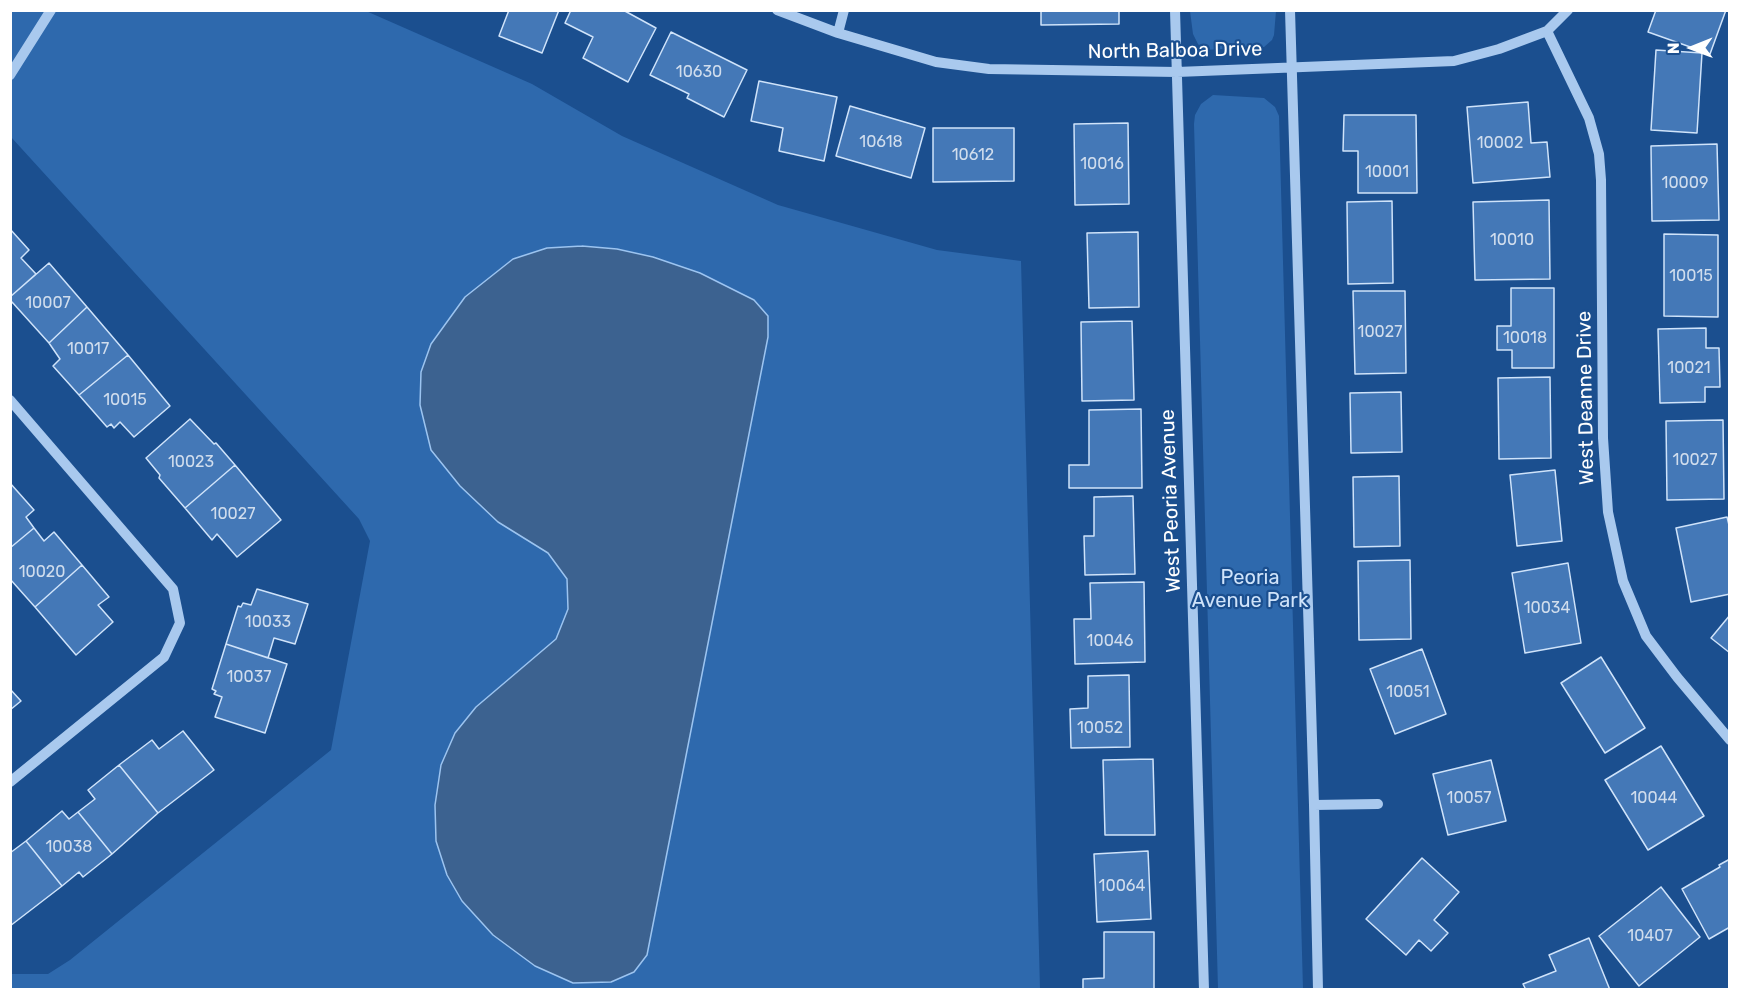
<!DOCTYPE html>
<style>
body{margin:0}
#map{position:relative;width:1740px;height:1000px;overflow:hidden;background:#1b4f8f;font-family:Rubik,sans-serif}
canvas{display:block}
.frame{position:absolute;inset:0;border:12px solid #fff;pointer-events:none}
.north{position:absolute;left:1662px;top:18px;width:60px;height:60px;-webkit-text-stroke:4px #1b4f8f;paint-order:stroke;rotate:269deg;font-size:16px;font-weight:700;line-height:24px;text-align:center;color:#fff}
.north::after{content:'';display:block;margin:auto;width:21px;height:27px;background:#fff;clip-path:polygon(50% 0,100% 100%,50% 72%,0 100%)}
</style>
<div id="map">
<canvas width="1740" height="1000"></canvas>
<div class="frame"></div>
<div class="north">N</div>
</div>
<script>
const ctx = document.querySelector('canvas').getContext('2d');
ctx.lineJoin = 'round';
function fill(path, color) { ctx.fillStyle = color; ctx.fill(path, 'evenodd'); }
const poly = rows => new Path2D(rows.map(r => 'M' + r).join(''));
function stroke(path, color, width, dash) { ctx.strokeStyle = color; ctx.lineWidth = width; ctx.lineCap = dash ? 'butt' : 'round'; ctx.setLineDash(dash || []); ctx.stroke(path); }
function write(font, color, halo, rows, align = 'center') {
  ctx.font = font + ' Rubik,sans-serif'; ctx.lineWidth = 4.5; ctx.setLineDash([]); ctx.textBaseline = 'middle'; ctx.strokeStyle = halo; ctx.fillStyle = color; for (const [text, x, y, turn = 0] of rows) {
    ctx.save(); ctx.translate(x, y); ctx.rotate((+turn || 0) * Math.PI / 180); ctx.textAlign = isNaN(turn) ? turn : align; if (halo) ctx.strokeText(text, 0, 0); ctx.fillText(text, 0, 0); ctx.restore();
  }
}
fill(poly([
 [11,11,366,11,532,84,622,136,778,205,937,250,1021,261,1040,989,11,989,11,974,48,974,70,960,331,750,370,541,359,519,11,137],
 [1190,11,1276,11,1274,35,1272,40,1264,47,1204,50,1198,44,1193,34],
 [1213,95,1264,98,1275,107,1279,116,1303,989,1218,989,1194,124,1195,115,1201,104]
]), '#2e69ad');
const water = poly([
 [582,246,617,249,653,257,700,273,754,300,768,316,768,337,647,955,634,972,611,982,573,983,535,966,493,935,462,901,447,875,436,841,435,805,441,765,455,733,476,707,556,639,568,609,567,579,548,553,498,522,460,486,431,450,420,405,421,372,431,344,465,297,513,259,547,248,582,246]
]);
fill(water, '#3c6290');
stroke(water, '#9cc4f0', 1.5);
const building = poly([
 [509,10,559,10,542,53,499,36,509,10],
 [571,10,623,10,656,28,628,82,583,58,593,37,565,23,571,10],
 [1041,10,1119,10,1119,24,1041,25,1041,10],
 [1656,10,1726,10,1710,54,1648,32,1656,10],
 [671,32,747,70,724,117,687,98,689,94,650,75,671,32],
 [1656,50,1702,53,1697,133,1651,130,1656,50],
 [759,81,837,97,824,161,779,151,783,128,751,121,759,81],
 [1528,102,1531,143,1547,142,1550,177,1473,183,1467,107,1528,102],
 [850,106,925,128,911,178,836,156,850,106],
 [1344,115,1416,115,1417,193,1358,193,1358,151,1343,151,1344,115],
 [1128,123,1129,204,1075,205,1074,124,1128,123],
 [933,128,1014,128,1014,181,933,182,933,128],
 [1717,144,1719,220,1652,221,1651,146,1717,144],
 [1549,200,1550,279,1475,280,1473,202,1549,200],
 [1392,201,1393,283,1348,284,1347,202,1392,201],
 [10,229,29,250,21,258,36,274,10,297,10,229],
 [1138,232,1139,307,1089,308,1087,233,1138,232],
 [1664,234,1718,235,1718,317,1664,316,1664,234],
 [49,263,87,307,49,343,12,302,10,304,10,297,49,263],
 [1511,288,1554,288,1554,368,1512,368,1512,350,1497,350,1497,326,1511,326,1511,288],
 [1353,291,1405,291,1406,373,1355,374,1353,291],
 [87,307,128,355,79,395,53,366,60,359,49,343,87,307],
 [1132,321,1134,400,1082,401,1081,322,1132,321],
 [1706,328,1706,348,1719,348,1720,387,1705,387,1705,402,1660,403,1658,329,1706,328],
 [128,355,170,406,134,437,120,422,114,428,111,424,107,427,79,395,128,355],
 [1550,377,1551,458,1499,459,1498,378,1550,377],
 [1401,392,1402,452,1351,453,1350,393,1401,392],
 [1141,409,1142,488,1069,488,1069,465,1089,465,1089,410,1141,409],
 [190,419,214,444,216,443,235,465,185,508,159,478,160,475,146,458,190,419],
 [1723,420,1724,499,1667,500,1666,421,1723,420],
 [235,465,281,520,237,557,217,534,212,540,185,508,235,465],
 [1555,470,1562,541,1517,546,1510,475,1555,470],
 [1399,476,1400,546,1354,547,1353,477,1399,476],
 [10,483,34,510,26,517,34,528,10,548,10,483],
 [1133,496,1135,574,1085,575,1084,536,1094,536,1094,497,1133,496],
 [1727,517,1730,529,1730,594,1691,602,1676,528,1727,517],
 [34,528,44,541,54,532,82,565,35,607,10,579,10,548,34,528],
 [1410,560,1411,639,1359,640,1358,561,1410,560],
 [1568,563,1581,643,1525,653,1512,573,1568,563],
 [82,565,109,597,98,605,113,622,76,655,35,607,82,565],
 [1144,582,1145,662,1075,664,1074,619,1091,619,1090,583,1144,582],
 [257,589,308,604,295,644,274,638,268,658,226,644,238,606,241,607,243,603,251,605,257,589],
 [1730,615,1730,653,1711,638,1730,615],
 [226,644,287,664,265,733,215,717,222,697,214,694,216,691,212,689,226,644],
 [1422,649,1446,714,1395,734,1370,669,1422,649],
 [1601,657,1645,728,1605,753,1561,683,1601,657],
 [1129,675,1130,747,1071,748,1070,709,1088,708,1088,676,1129,675],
 [10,689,21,701,10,710,10,689],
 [183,731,214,770,158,813,119,765,152,740,159,749,183,731],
 [1661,746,1704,816,1648,850,1605,780,1661,746],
 [1153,759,1155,835,1105,835,1103,760,1153,759],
 [1491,760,1506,821,1448,835,1433,774,1491,760],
 [119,765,158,813,112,854,78,812,95,799,88,790,119,765],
 [62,811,69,819,78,812,112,854,83,877,79,872,62,886,26,841,62,811],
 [26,841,62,886,10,926,10,853,26,841],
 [1148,851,1151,919,1097,922,1094,854,1148,851],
 [1422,858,1459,892,1434,920,1448,933,1431,951,1419,940,1406,955,1366,919,1422,858],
 [1730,859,1730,927,1709,939,1682,889,1720,867,1719,865,1730,859],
 [1661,887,1700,937,1639,986,1599,936,1661,887],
 [1104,932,1154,932,1154,990,1083,990,1083,979,1104,978,1104,932],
 [1589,938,1610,990,1526,990,1523,984,1556,971,1549,955,1589,938]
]);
fill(building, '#4478b7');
stroke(building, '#cfe3fa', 1.5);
stroke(poly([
 [777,10,838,33,936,62,989,69,1177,72,1454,61,1499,49,1547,31,1568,10],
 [1175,10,1204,990],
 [1290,10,1314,805,1318,990],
 [1547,31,1589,118,1599,154,1601,180,1603,438,1608,512,1623,581,1646,636,1677,677,1730,740],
 [838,33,844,10],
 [10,75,51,10],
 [10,400,173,589,180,623,164,657,10,782],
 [1314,805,1378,804]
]), '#a9c9ee', 10);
write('16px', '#d0dded', null, [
 ["10630",699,72],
 ["10618",881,142],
 ["10002",1500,143],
 ["10612",973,155],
 ["10016",1102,164],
 ["10001",1387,172],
 ["10009",1685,183],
 ["10010",1512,240],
 ["10015",1691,276],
 ["10007",48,303],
 ["10027",1380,332],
 ["10018",1525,338],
 ["10017",88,349],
 ["10021",1689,368],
 ["10015",125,400],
 ["10027",1695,460],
 ["10023",191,462],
 ["10027",233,514],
 ["10020",42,572],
 ["10034",1547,608],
 ["10033",268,622],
 ["10046",1110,641],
 ["10037",249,677],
 ["10051",1408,692],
 ["10052",1100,728],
 ["10057",1469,798],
 ["10044",1654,798],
 ["10038",69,847],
 ["10064",1122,886],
 ["10407",1650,936]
]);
write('20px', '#fff', '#1b4f8f', [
 ["North Balboa Drive",1175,51,-1],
 ["West Deanne Drive",1586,398,-91],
 ["West Peoria Avenue",1171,501,-92]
]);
write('20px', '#cfe3fa', '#1b4f8f', [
 ["Peoria",1250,578],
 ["Avenue Park",1250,601]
]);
</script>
